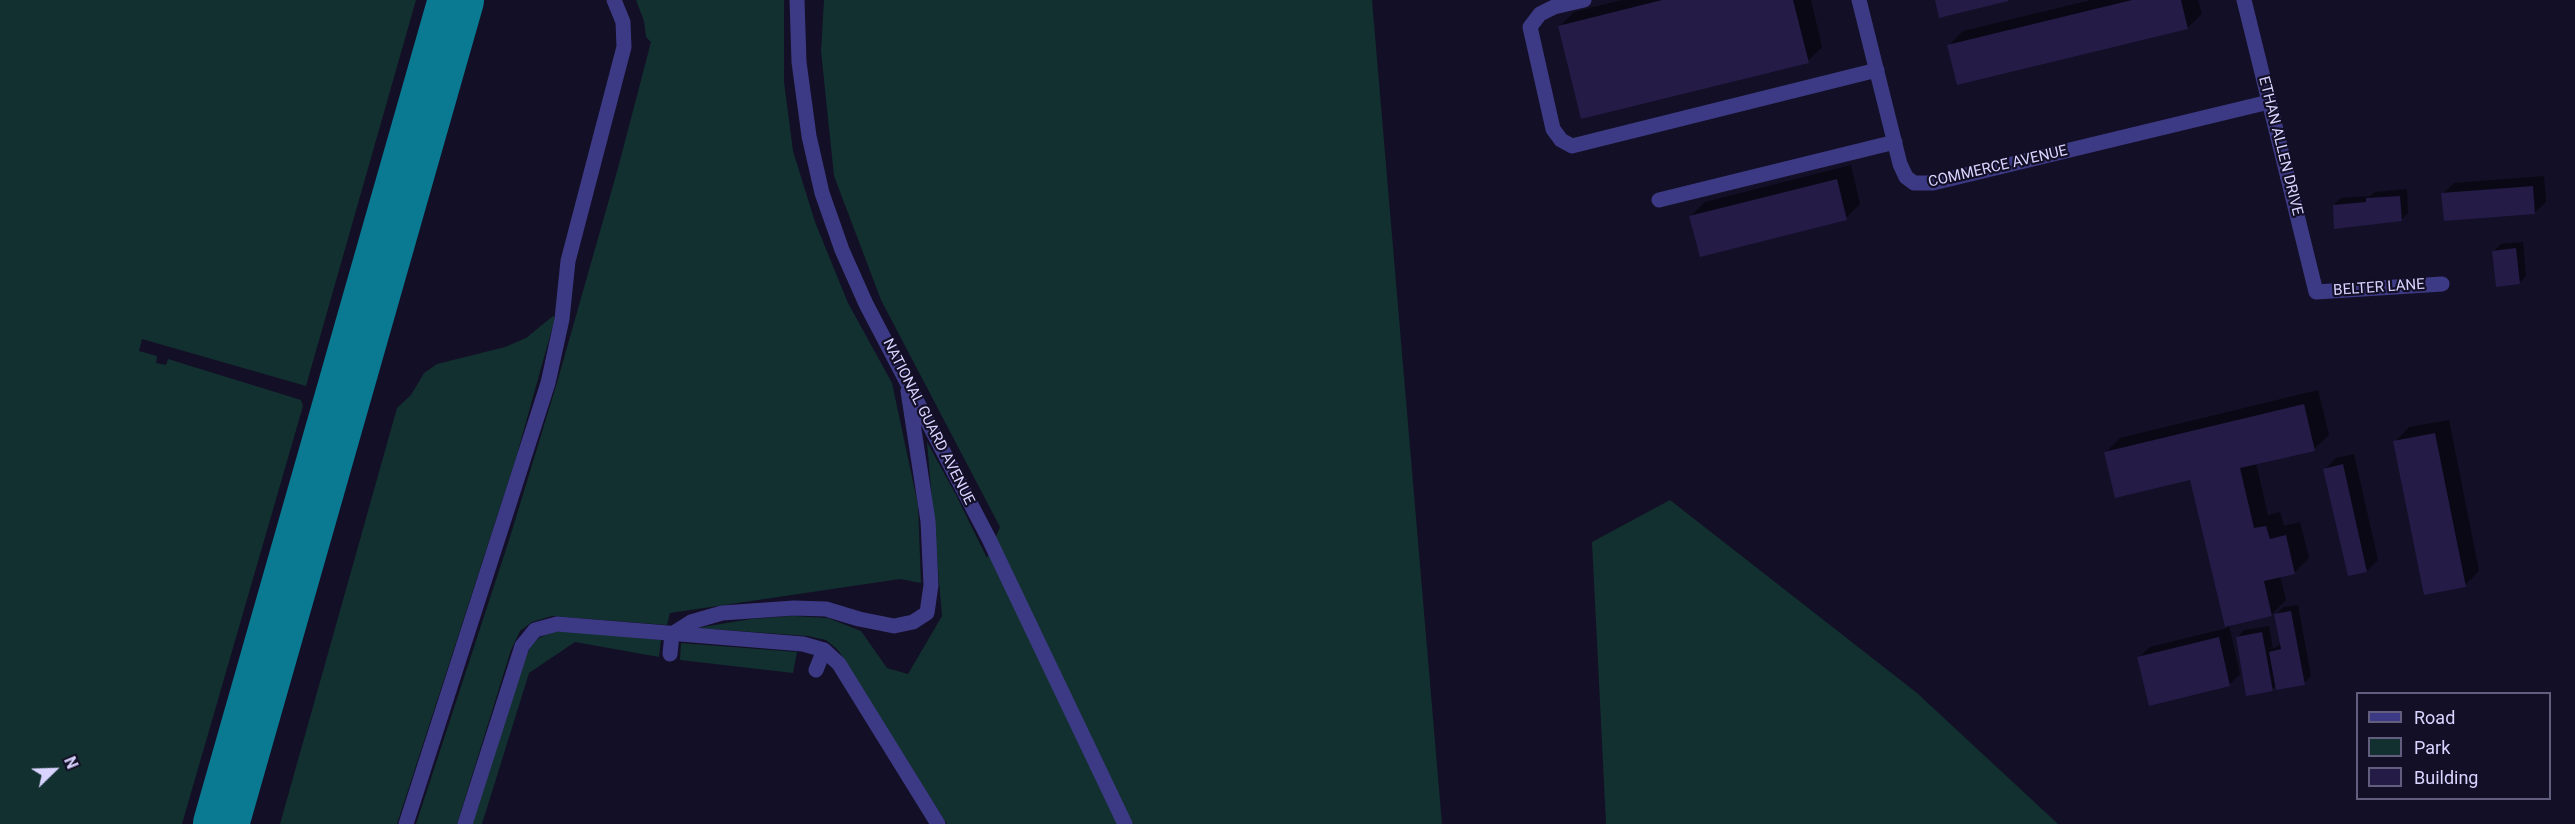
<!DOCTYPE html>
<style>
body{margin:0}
#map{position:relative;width:2575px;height:824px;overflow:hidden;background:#130f26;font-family:Roboto,sans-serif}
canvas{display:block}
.legend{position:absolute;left:2356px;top:692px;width:195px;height:108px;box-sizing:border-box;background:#130f26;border:2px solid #625e7d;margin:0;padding:8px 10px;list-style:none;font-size:18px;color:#d9d4ff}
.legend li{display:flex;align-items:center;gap:12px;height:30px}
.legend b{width:30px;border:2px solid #625e7d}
.north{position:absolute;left:24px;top:740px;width:60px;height:60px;-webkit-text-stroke:4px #130f26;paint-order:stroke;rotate:67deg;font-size:16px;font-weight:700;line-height:24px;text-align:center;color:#d9d4ff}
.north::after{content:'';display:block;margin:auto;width:21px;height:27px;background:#d9d4ff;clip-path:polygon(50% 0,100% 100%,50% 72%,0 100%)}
</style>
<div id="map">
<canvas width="2575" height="824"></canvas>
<ul class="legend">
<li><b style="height:8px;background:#3d3a85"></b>Road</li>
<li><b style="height:16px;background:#12302f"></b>Park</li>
<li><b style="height:16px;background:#241b47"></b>Building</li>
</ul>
<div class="north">N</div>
</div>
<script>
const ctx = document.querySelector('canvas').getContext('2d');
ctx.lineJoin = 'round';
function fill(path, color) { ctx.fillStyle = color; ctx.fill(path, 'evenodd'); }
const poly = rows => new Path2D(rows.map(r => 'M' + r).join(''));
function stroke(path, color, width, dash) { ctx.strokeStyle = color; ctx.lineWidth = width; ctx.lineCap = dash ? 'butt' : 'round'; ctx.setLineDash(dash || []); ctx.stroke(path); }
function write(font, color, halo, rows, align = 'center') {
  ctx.font = font + ' Roboto,sans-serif'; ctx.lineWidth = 4.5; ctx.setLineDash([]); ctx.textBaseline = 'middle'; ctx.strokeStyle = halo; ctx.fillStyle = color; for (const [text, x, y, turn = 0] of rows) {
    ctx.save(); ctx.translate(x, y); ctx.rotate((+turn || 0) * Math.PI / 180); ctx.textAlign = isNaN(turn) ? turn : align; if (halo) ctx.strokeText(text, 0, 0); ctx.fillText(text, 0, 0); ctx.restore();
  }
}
fill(poly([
 [0,0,416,0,306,386,142,339,139,351,157,356,156,363,166,365,168,359,301,400,303,406,182,824,0,824],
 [636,0,784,0,784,82,793,151,815,222,848,303,892,383,918,505,921,583,900,579,670,613,667,625,552,616,532,622,520,631,511,650,457,824,416,824,510,537,556,386,618,168,651,42,646,37,644,21],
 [824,0,1372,0,1442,824,947,824,838,650,826,640,808,636,697,628,751,619,792,616,828,618,861,631,887,668,908,674,942,616,927,442,956,495,987,558,1000,527,881,300,834,176,821,51],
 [553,316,555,318,516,458,397,824,280,824,397,408,411,395,424,373,437,364,505,347,526,338],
 [1670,500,1917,693,2058,824,1606,824,1592,542],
 [569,631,661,640,659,657,575,642,529,673,482,824,472,824,518,678,530,647,539,638,552,632],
 [681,643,797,652,793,673,680,660]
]), '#12302f');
fill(poly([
 [1622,0,1811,0,1822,47,1808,61,1560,26,1574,12],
 [2091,0,2198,0,2202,14,2187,28,1949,45,1963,31],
 [1851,165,1860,204,1846,218,1691,216,1705,202],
 [2544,176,2546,202,2535,212,2443,194,2454,183],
 [2407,189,2408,213,2401,220,2334,205,2341,198,2370,196,2375,192],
 [2523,242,2526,276,2519,283,2494,251,2501,244],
 [2318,390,2329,435,2314,449,2256,463,2268,515,2280,512,2284,526,2300,522,2309,558,2295,572,2280,576,2286,600,2271,615,2229,625,2240,674,2229,685,2139,657,2150,647,2227,628,2191,478,2106,452,2120,438],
 [2449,420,2479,571,2465,585,2395,442,2409,427],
 [2354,454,2378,560,2367,571,2325,469,2336,458],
 [2298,605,2311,676,2304,683,2276,685,2272,690,2237,638,2244,630,2269,626,2273,649,2281,644,2276,615,2283,607]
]), '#0007');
stroke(poly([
 [221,824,456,0]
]), '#0a7a92', 56);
fill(poly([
 [1662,0,1793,0,1809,63,1581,119,1558,26],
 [1935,0,2008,0,2008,1,1939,18],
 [2132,0,2181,0,2188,29,1957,85,1947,45],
 [1837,179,1847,220,1700,257,1689,216],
 [2533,186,2535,214,2444,221,2441,193],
 [2400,196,2402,221,2334,229,2333,205,2366,202,2366,198],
 [2516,248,2520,284,2496,287,2492,251],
 [2304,404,2315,451,2240,468,2254,528,2266,526,2270,539,2286,535,2295,574,2264,581,2272,616,2225,627,2190,480,2115,498,2104,452],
 [2435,433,2466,587,2424,595,2393,441],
 [2343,464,2367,572,2348,576,2323,469],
 [2291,611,2305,685,2276,690,2269,652,2281,649,2274,614],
 [2262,632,2273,691,2246,696,2236,637],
 [2219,637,2230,686,2149,706,2137,657]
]), '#241b47');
stroke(poly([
 [797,0,799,62,809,136,822,193,842,250,866,304,989,539,1125,824],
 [1584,0,1554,7,1540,14,1530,27,1553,129,1561,140,1572,146,1877,70],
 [1859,0,1900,164,1906,177,1914,183,1933,183,2269,102],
 [2244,0,2316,292,2442,284],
 [1659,200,1895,142],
 [670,654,672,634,691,622,722,613,794,608,826,609,859,619,894,626,913,622,927,613,931,585,928,521,908,391],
 [816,670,824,650],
 [406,824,548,383,562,319,568,261,624,47,623,22,614,0],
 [465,824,522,646,535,630,557,624,803,644,824,650,839,664,938,824]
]), '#3d3a85', 15);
write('15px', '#d9d4ff', '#130f26', [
 ["ETHAN ALLEN DRIVE",2280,146,76],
 ["COMMERCE AVENUE",1998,167,-13],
 ["BELTER LANE",2379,288,-4],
 ["NATIONAL GUARD AVENUE",928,422,63]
]);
</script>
